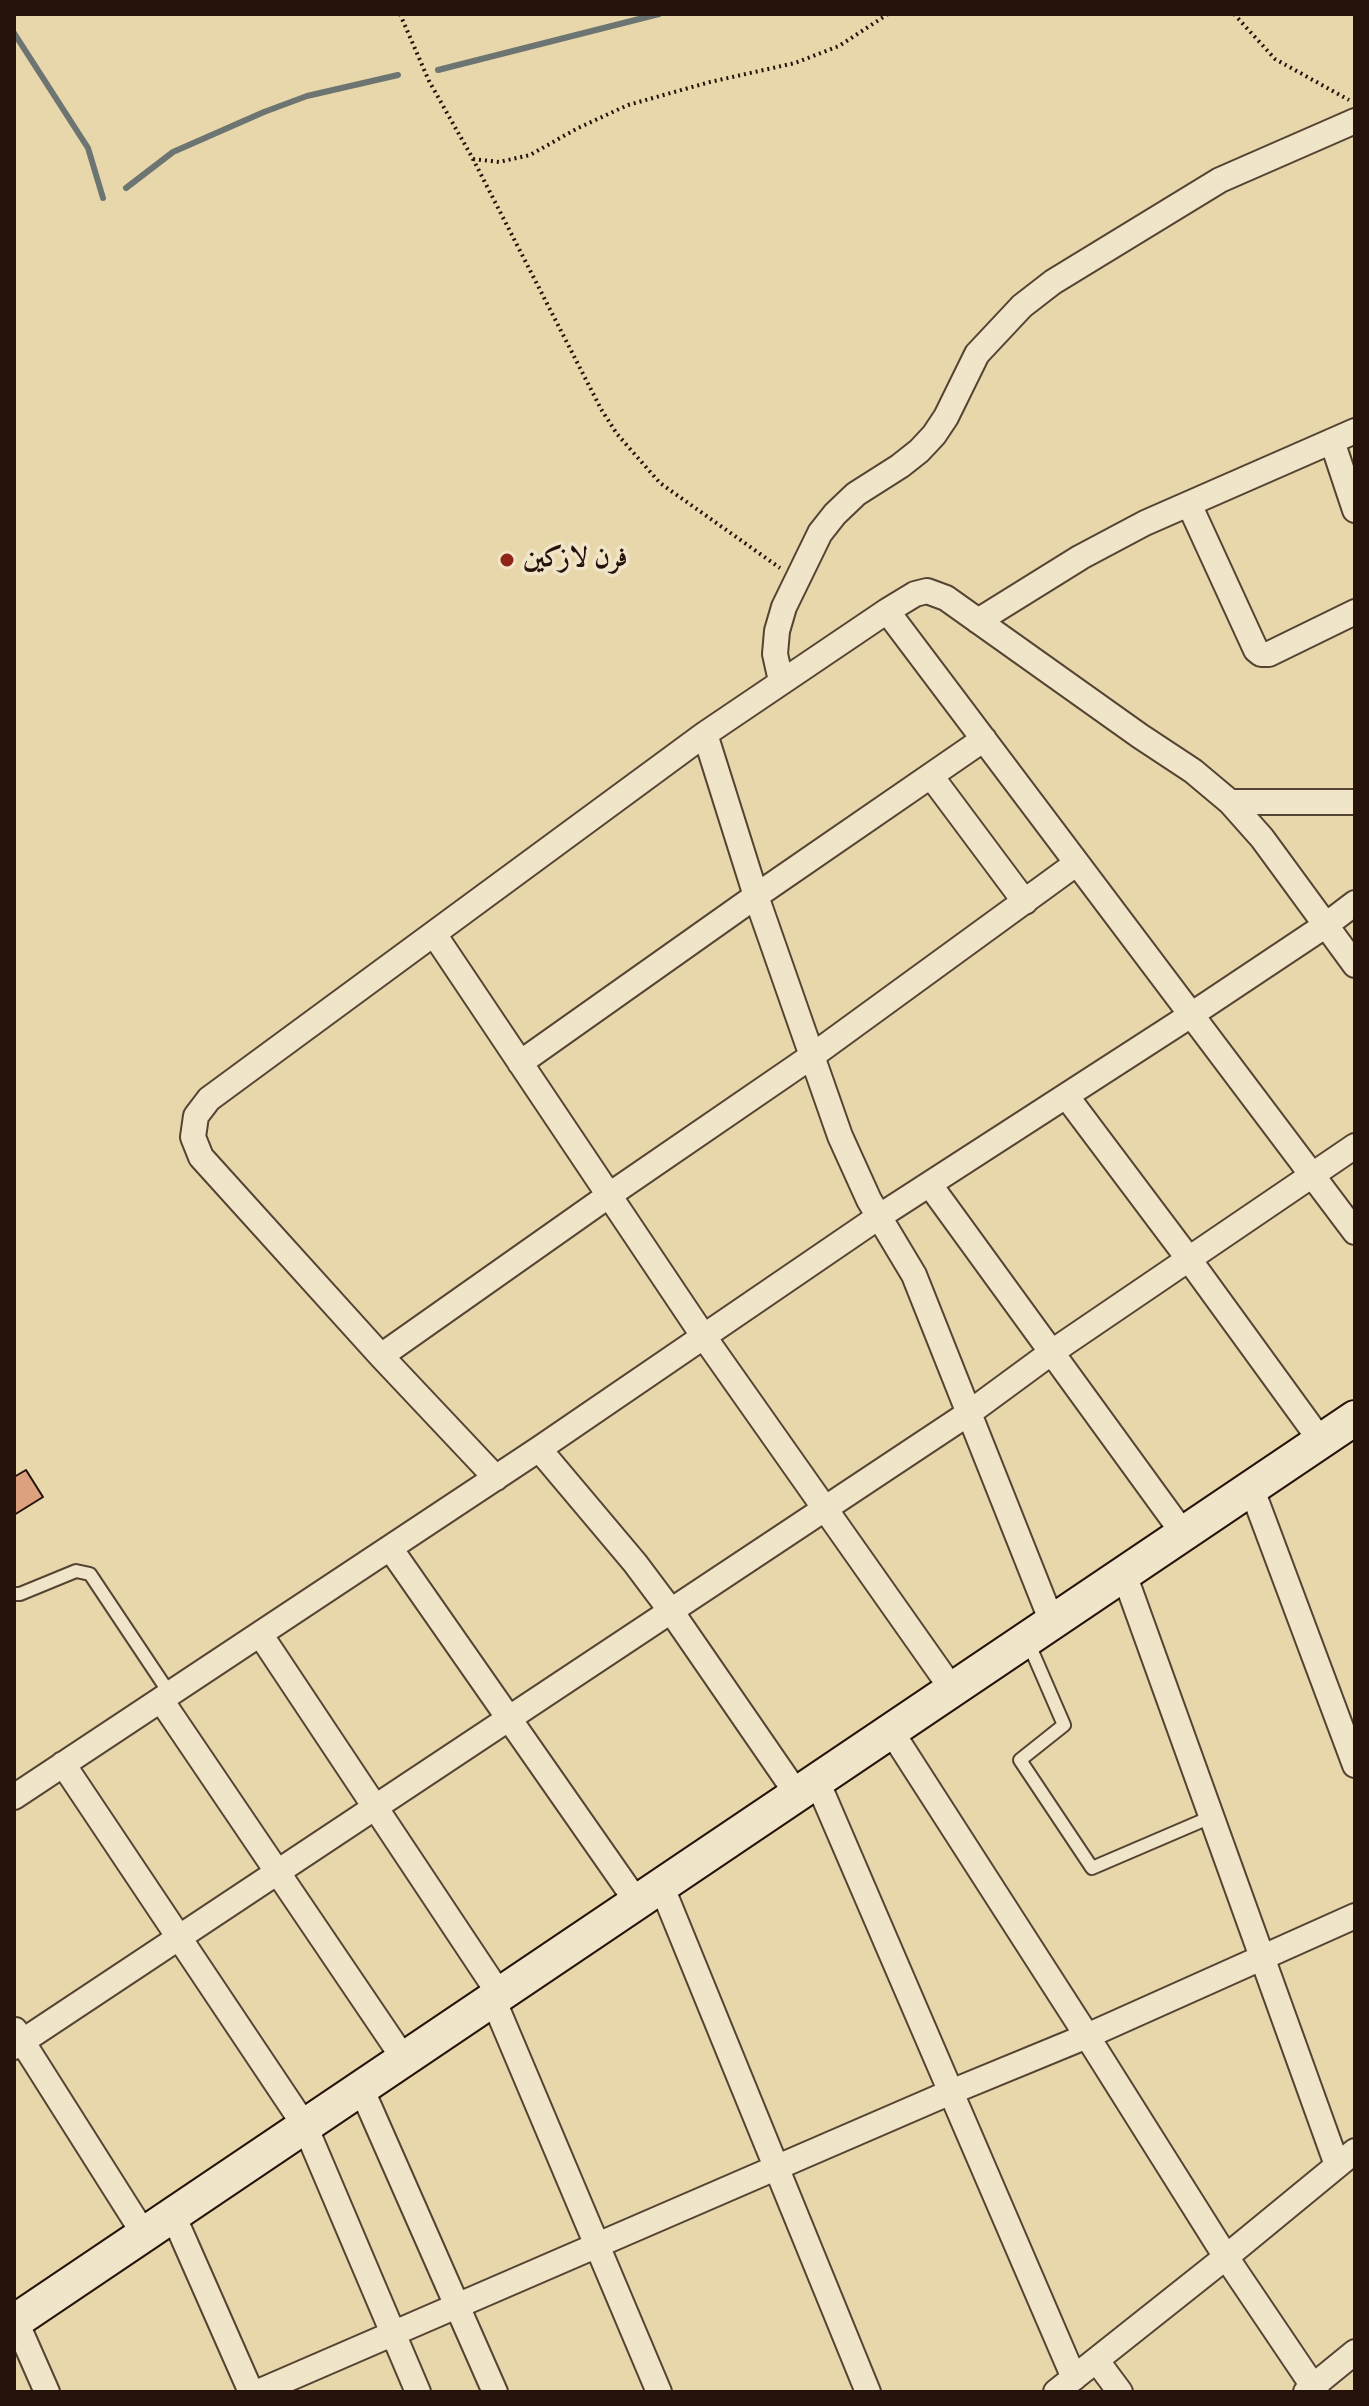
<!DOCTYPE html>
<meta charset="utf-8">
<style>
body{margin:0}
#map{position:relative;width:1369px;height:2406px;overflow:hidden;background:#e8d7ab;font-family:"IM FELL English",serif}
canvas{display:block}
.frame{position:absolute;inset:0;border:16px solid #24120b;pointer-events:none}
</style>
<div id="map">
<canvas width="1369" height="2406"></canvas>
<div class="frame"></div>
</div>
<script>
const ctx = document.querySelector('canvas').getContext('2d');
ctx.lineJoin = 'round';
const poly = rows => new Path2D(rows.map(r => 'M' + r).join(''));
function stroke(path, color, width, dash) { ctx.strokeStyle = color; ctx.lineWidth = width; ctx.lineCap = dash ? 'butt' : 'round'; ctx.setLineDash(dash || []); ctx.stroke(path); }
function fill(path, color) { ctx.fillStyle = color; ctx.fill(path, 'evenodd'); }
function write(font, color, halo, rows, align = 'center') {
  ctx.font = font + ' "IM FELL English",Amiri,serif'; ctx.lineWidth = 7; ctx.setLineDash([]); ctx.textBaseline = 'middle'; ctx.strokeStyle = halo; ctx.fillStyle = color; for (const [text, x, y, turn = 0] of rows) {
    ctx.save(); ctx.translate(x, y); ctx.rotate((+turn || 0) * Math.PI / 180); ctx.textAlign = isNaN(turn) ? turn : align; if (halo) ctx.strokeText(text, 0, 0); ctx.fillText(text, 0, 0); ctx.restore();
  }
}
stroke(poly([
 [14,33,88,148,103,198],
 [438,70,659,14],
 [126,188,173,152,264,112,307,96,398,75]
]), '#6c7571', 6);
const building = poly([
 [26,1470,43,1497,14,1515,14,1477,26,1470]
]);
fill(building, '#dca27d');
stroke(building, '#24120b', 2);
const lane = poly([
 [14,1594,20,1594,76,1571,90,1574,170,1694],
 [1028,1642,1064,1725,1020,1760,1092,1868,1211,1817]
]);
const street = poly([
 [1332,441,1355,510],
 [1189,504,1256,650,1261,654,1269,654,1355,612],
 [887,611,1355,1232],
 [978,621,1081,557,1145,523,1355,431],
 [781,681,775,654,777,631,784,607,820,533,835,514,856,494,900,466,919,451,934,435,946,417,977,354,1022,306,1053,282,1220,180,1355,121],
 [705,734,756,896,840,1136,869,1200,914,1275,1052,1622],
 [931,776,1025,902],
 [1230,802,1355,802],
 [434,934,704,1337,952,1689],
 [520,1063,756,896,984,739],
 [1067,1097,1188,1258,1321,1441],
 [930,1185,1183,1533],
 [381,1356,608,1196,812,1056,1077,863],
 [539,1449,635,1563,671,1611,797,1794],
 [496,1478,381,1356,201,1157,193,1137,196,1116,209,1099,705,734,887,611,915,594,927,591,946,598,1140,736,1193,771,1230,802,1262,838,1355,965],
 [1251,1487,1355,1765],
 [390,1548,637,1902],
 [1124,1574,1337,2165],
 [260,1634,500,1995],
 [161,1700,404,2059],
 [891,1731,1087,2036,1226,2257,1317,2392],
 [63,1764,305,2126,418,2392],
 [817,1781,1074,2378],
 [14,1797,539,1449,880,1216,1191,1015,1326,925,1355,903],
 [661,1885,868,2392],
 [493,1999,659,2392],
 [15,2030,144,2234],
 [14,2047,969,1413,1052,1352,1355,1146],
 [361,2088,495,2392],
 [173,2215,251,2392],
 [14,2317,47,2392],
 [1097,2361,1120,2392],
 [258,2392,951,2092,1087,2036,1355,1916],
 [1056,2392,1226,2257,1355,2151],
 [1306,2392,1355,2352]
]);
const secondary = poly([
 [14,2322,1355,1418]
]);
stroke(lane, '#554333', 16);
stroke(street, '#554333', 28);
stroke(secondary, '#24120b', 38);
stroke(poly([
 [400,14,429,81,473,159,601,409,617,434,660,483,780,568],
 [1234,14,1275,59,1349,100],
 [473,159,499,162,530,155,578,128,628,105,710,82,795,63,839,46,888,14]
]), '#24120b', 4, [2, 4]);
stroke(lane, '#f0e5c8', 12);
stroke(street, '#f0e5c8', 24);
stroke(secondary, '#f0e5c8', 34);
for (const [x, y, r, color] of [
 [507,560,8,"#8f2418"]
]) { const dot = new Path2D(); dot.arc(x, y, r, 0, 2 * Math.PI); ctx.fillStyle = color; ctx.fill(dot); stroke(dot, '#f0e5c8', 3); }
write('bold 28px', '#24120b', '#f0e5c8', [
 ["فرن لازكين",523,560]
], 'left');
</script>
